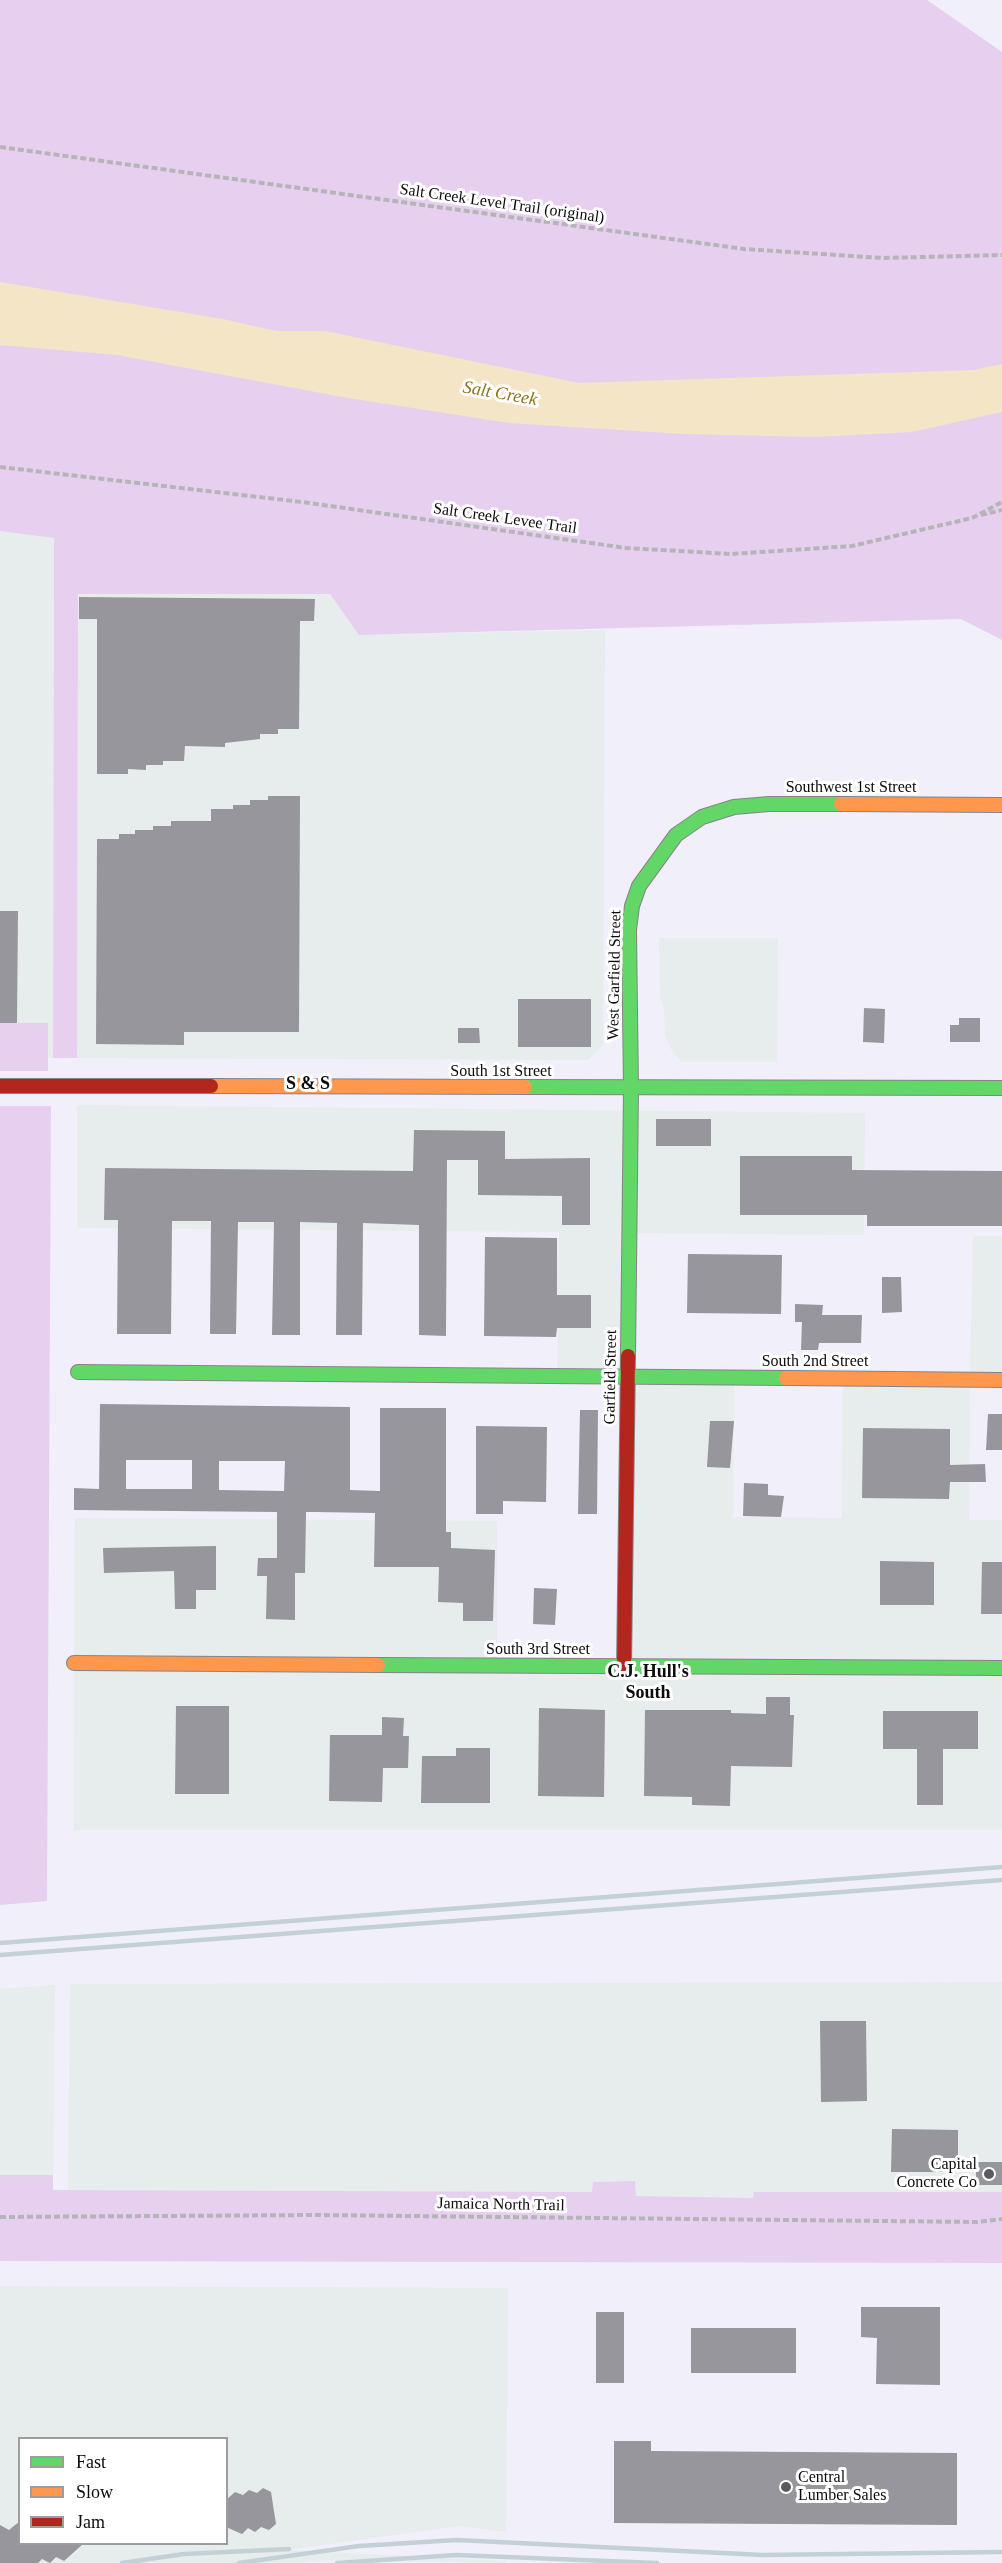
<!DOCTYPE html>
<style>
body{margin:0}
#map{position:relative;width:1002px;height:2563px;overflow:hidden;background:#f0effa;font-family:Georgia,serif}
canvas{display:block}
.legend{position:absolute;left:18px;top:2437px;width:210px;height:108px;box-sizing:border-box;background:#fff;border:2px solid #9d9d9d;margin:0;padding:8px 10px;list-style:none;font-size:18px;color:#0b0b0b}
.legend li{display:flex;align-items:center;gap:12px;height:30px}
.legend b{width:30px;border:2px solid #9d9d9d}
</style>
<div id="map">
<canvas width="1002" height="2563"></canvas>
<ul class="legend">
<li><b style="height:8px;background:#63d668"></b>Fast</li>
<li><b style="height:8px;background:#ff974d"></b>Slow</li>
<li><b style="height:8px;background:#b3261e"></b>Jam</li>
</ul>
</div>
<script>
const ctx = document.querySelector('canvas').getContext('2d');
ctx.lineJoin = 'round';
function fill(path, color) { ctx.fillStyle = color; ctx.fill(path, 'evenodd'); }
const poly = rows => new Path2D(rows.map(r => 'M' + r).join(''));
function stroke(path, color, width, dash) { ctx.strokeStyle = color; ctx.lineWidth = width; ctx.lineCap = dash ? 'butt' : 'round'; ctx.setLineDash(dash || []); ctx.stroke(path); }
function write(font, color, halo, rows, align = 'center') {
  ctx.font = font + ' Georgia,serif'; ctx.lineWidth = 6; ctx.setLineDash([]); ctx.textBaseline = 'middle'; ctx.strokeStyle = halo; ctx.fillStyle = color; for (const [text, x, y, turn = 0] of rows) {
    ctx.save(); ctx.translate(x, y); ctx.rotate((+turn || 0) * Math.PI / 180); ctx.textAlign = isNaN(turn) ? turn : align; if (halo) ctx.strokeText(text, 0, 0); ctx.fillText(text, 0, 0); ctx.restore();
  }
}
fill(poly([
 [0,531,54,538,53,1058,0,1058],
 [78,594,330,594,359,635,605,630,603,1045,588,1060,77,1058],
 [659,938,778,938,777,1062,682,1062,672,1051,665,1035,664,1008,660,997],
 [77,1105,865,1113,864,1235,630,1233,627,1378,734,1379,733,1517,842,1518,843,1379,970,1380,973,1236,1002,1236,1002,1380,970,1380,969,1520,1002,1520,1002,1830,74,1830,75,1518,497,1521,497,1666,623,1667,627,1379,557,1377,559,1232,77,1228],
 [1002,1982,1002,2192,754,2192,753,2198,636,2196,635,2181,593,2182,592,2192,68,2190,70,1984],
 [55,1985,53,2175,0,2175,0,1989],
 [0,2286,508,2288,506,2532,460,2526,286,2550,505,2561,506,2563,329,2560,295,2563,0,2563],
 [20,2438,226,2438,226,2544,20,2544]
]), '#e7eced');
fill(poly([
 [0,0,927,0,1002,52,1002,640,961,619,359,635,330,594,78,594,77,1058,53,1058,54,538,0,531],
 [0,1023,48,1023,48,1071,0,1071],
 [0,1106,51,1106,47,1901,0,1905],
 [0,2175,53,2175,53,2190,592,2192,593,2182,635,2181,636,2196,753,2198,754,2192,1002,2192,1002,2263,0,2261]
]), '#e7cff0');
fill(poly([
 [0,282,223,319,276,331,325,331,579,383,974,370,1002,364,1002,412,912,432,815,437,683,434,509,423,348,398,117,355,0,345]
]), '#f4e5c6');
fill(poly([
 [79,597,315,599,314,621,300,621,299,729,278,729,278,734,260,734,260,739,225,743,225,747,185,746,184,761,163,761,163,765,146,765,146,770,128,769,128,774,97,774,97,619,79,619],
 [268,796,300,796,299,1032,184,1032,184,1045,96,1044,97,839,119,839,119,834,135,834,135,830,153,830,153,826,171,826,171,821,211,821,211,809,233,809,233,805,250,805,250,800,268,800],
 [0,911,18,911,17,1023,0,1023],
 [518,999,591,999,591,1047,518,1047],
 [864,1008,885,1009,884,1043,863,1042],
 [959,1018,980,1018,980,1042,950,1042,950,1025,959,1025],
 [458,1028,479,1028,480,1043,458,1043],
 [656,1119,711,1119,711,1146,656,1146],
 [414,1130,505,1131,505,1159,590,1158,590,1225,562,1225,562,1196,478,1195,478,1160,447,1160,446,1336,419,1335,419,1225,363,1223,362,1335,336,1335,337,1223,300,1222,300,1335,272,1335,274,1222,238,1222,236,1334,210,1334,211,1221,172,1221,171,1334,117,1334,118,1220,104,1220,105,1168,413,1171],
 [740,1156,852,1156,852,1170,1002,1171,1002,1226,867,1226,867,1215,740,1215],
 [485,1237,557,1238,557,1295,591,1295,591,1328,557,1328,556,1337,484,1336],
 [688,1254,782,1255,781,1314,687,1313],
 [882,1277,901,1277,902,1312,882,1313],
 [795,1304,823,1305,822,1315,862,1315,861,1343,819,1343,818,1350,801,1350,802,1322,795,1322],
 [100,1404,350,1407,350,1490,380,1491,380,1408,446,1408,446,1532,451,1532,451,1548,495,1550,493,1621,463,1621,463,1603,438,1602,439,1567,374,1567,375,1513,316,1512,306,1512,305,1573,295,1573,295,1620,266,1619,267,1576,257,1576,258,1558,277,1558,277,1512,74,1510,74,1488,99,1489],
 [126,1460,192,1460,192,1489,126,1489],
 [219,1461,285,1461,284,1491,219,1490],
 [580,1410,598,1410,597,1514,578,1514],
 [988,1414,1002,1414,1002,1450,986,1450],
 [710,1421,734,1421,730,1468,707,1467],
 [476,1426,547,1427,546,1502,503,1501,503,1514,476,1514],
 [863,1428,950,1429,950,1465,985,1464,986,1482,950,1482,949,1499,862,1498],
 [744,1483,768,1484,768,1495,784,1496,781,1517,743,1516],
 [216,1546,216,1590,196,1590,196,1609,175,1609,174,1571,104,1573,103,1548],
 [880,1561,934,1562,934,1605,880,1605],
 [982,1562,1002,1562,1002,1614,981,1614],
 [534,1588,557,1589,555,1625,533,1624],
 [766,1697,790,1697,790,1715,794,1715,792,1767,731,1766,730,1806,692,1805,692,1797,644,1796,645,1710,731,1710,731,1713,766,1714],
 [176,1706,229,1706,229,1794,175,1794],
 [539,1708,605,1710,604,1797,538,1796],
 [883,1711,978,1711,978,1749,943,1749,943,1805,917,1805,917,1749,883,1749],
 [382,1717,404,1718,403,1736,409,1736,408,1768,383,1768,382,1802,329,1801,330,1735,382,1735],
 [456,1748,490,1748,490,1803,421,1803,422,1756,456,1756],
 [820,2021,866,2021,867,2101,821,2102],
 [892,2129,958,2130,958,2172,891,2172],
 [976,2162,1002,2162,1002,2185,976,2185],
 [861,2307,940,2307,940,2385,876,2384,877,2338,861,2337],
 [596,2312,624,2312,624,2383,596,2383],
 [691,2328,796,2328,796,2373,691,2373],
 [614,2441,651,2441,651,2451,957,2453,957,2525,614,2523],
 [263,2488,271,2492,276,2524,269,2530,261,2527,255,2532,248,2528,242,2534,226,2527,226,2500,235,2492,243,2495,249,2490,257,2493],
 [20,2521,20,2544,83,2544,64,2561,56,2557,50,2563,42,2559,38,2563,0,2563,0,2525,9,2530]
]), '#96969c');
const fast = poly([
 [525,1087,1002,1088],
 [628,1356,631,1089,629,930,632,906,639,886,676,835,702,817,734,807,769,804,841,804],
 [78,1372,786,1378],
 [378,1665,1002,1668]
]);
const slow = poly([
 [841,804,1002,805],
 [211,1086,525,1087],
 [786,1378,1002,1380],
 [74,1663,378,1665]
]);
const jam = poly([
 [0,1086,211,1086],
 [624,1667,628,1356]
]);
stroke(fast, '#858489', 16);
stroke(slow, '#858489', 16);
stroke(jam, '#858489', 16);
stroke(poly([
 [0,147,744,249,883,258,1002,255],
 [0,467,302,502,626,548,731,554,852,546,972,518,1002,502],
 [981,515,1002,510],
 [0,2217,316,2215,977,2222,1002,2219]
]), '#b5b5b7', 4, [6, 3]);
stroke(fast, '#63d668', 14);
stroke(slow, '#ff974d', 14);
stroke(jam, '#b3261e', 14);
stroke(poly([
 [0,1943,1002,1867],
 [0,1955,1002,1880],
 [122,2563,184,2554,289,2549],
 [239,2563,359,2546,457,2540,763,2555,1002,2552],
 [337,2563,456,2555,657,2563]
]), '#c3d0d6', 4.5);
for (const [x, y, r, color] of [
 [989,2174,6,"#5b5b5f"],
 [786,2487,6,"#5b5b5f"]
]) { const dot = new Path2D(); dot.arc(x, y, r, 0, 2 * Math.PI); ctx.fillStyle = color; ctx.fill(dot); stroke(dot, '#fff', 2); }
write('16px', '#0b0b0b', '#fff', [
 ["Salt Creek Level Trail (original)",502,204,8],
 ["Salt Creek Levee Trail",505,519,8],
 ["Southwest 1st Street",851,788],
 ["West Garfield Street",615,975,-89],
 ["South 1st Street",501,1072],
 ["South 2nd Street",815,1362],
 ["Garfield Street",611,1377,-89],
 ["South 3rd Street",538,1650],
 ["Jamaica North Trail",501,2205,1]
]);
write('16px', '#0b0b0b', '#fff', [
 ["Capital",977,2165],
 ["Concrete Co",977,2183],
 ["Central",798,2478,"left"],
 ["Lumber Sales",798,2496,"left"]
], 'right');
write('italic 18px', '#8d7216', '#fff', [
 ["Salt Creek",500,394,10]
]);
write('bold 18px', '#0b0b0b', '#fff', [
 ["S & S",308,1084],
 ["C.J. Hull's",648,1672],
 ["South",648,1693]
]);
</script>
